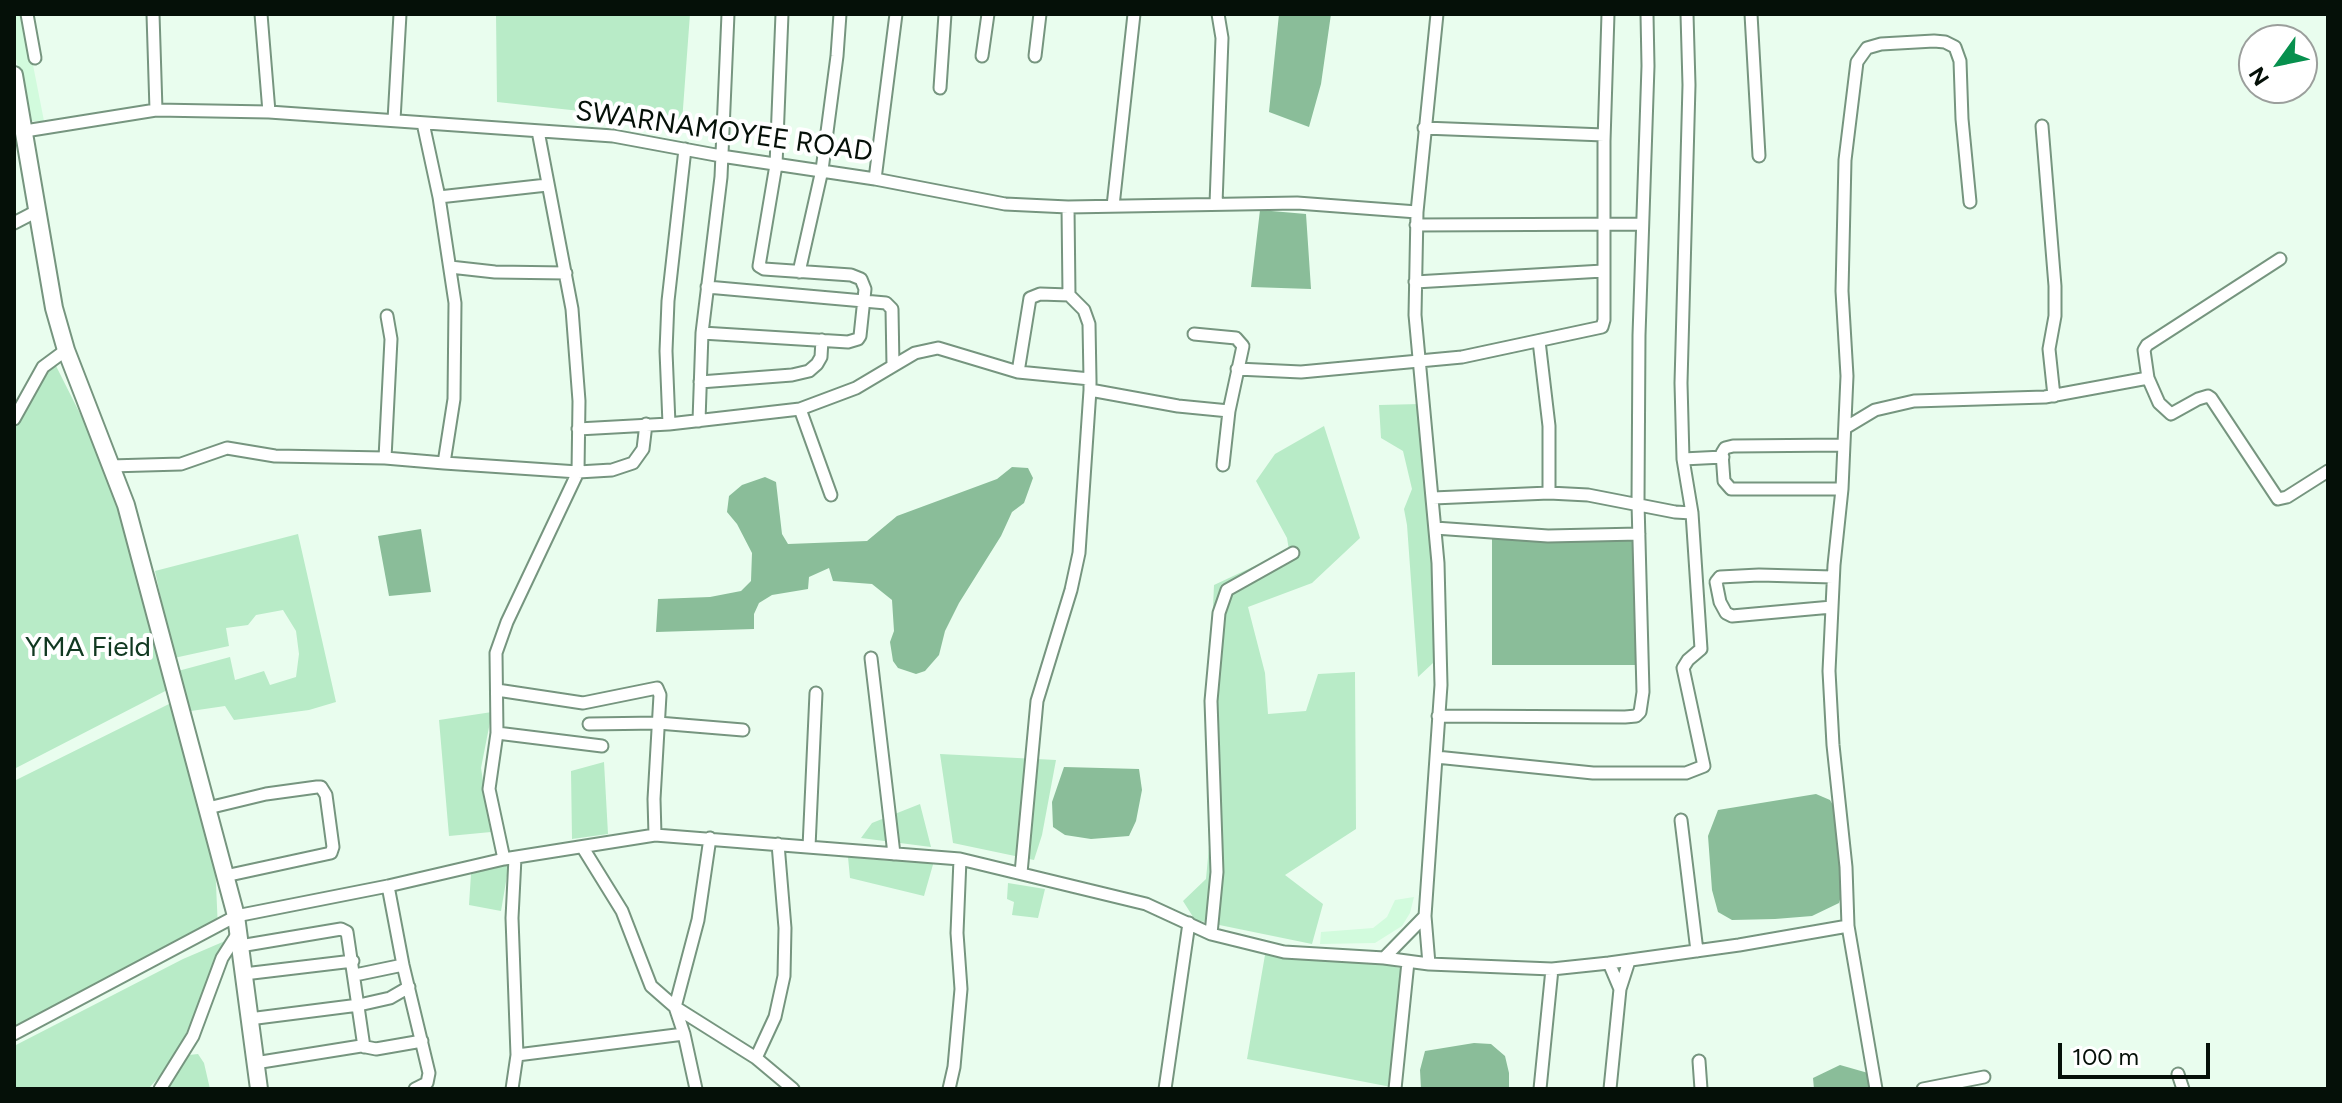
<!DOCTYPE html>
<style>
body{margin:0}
#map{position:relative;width:2342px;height:1103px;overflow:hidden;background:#e9fdee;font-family:Figtree,sans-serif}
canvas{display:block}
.frame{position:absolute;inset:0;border:16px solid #051008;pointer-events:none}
.north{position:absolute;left:2238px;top:24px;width:80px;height:80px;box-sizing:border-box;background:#fff;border:2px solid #9b9f9c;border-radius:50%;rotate:237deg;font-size:22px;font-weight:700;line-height:32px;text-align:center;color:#051008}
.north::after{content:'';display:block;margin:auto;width:28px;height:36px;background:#07904e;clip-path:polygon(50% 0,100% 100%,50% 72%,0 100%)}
.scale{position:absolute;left:2058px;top:1043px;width:152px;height:36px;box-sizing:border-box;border:4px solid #051008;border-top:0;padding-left:10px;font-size:24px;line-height:28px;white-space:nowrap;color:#051008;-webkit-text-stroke:6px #fff;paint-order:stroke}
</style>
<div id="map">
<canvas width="2342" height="1103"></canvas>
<div class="frame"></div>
<div class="north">N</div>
<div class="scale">100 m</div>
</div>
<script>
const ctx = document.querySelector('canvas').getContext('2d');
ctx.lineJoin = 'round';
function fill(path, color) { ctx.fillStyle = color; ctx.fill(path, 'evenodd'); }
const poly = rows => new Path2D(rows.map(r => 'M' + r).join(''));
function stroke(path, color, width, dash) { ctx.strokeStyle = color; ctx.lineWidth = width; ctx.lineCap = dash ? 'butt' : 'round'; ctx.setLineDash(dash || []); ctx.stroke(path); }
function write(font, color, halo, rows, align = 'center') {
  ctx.font = font + ' Figtree,sans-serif'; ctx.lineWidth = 8; ctx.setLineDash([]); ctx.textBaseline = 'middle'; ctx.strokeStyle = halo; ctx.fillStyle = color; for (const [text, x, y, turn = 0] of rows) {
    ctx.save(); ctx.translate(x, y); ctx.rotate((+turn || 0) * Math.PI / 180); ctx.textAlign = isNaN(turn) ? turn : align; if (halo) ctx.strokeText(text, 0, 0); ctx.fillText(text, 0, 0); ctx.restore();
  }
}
fill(poly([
 [14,14,23,14,44,121,29,121,14,49],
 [1414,897,1410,913,1402,926,1375,943,1320,944,1321,932,1373,928,1387,917,1395,900]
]), '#d2fbdd');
fill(poly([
 [496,14,690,14,682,122,497,102],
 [54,362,126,505,175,686,14,769,14,430],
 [1420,404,1433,563,1433,663,1418,677,1407,525,1404,509,1412,489,1403,451,1381,438,1379,405],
 [1324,426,1360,538,1312,583,1248,607,1265,673,1268,714,1306,711,1318,674,1355,672,1356,829,1285,875,1323,904,1312,944,1195,920,1183,901,1206,879,1213,804,1208,722,1214,585,1289,550,1287,538,1256,481,1275,454],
 [298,534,336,702,309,710,234,720,225,706,191,711,178,671,230,657,235,680,264,671,270,685,296,677,299,654,296,631,283,610,256,615,248,625,226,628,229,646,174,658,155,571],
 [173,702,215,862,218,929,14,1034,14,781],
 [492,712,481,768,491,832,449,836,439,720],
 [940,754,1056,760,1042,835,1034,860,953,843],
 [604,762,608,834,572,839,571,771],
 [920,804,931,847,861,838,872,823],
 [848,857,892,861,934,861,924,896,850,878],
 [509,864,501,911,469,905,471,874],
 [1008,883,1045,889,1038,918,1012,915,1014,902,1007,899],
 [225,941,175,1060,148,1089,14,1089,14,1046,183,959],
 [1265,955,1369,960,1403,969,1391,1087,1247,1059],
 [198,1054,204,1063,210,1089,159,1089,189,1055]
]), '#b8ebc7');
fill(poly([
 [1279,14,1331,14,1321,84,1309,127,1269,112],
 [1260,210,1306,214,1311,289,1251,287],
 [1012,467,1028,468,1033,478,1024,503,1012,512,1001,536,959,603,945,631,939,655,925,671,916,674,898,668,893,661,890,642,894,631,892,600,872,584,833,581,829,568,809,577,808,589,772,595,759,603,754,614,754,629,656,632,658,599,710,597,741,591,751,581,752,553,737,524,727,512,729,496,742,485,765,477,776,482,782,534,788,544,867,541,897,516,997,479],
 [421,529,431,592,389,596,378,536],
 [1637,533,1641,665,1492,665,1492,537],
 [1064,767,1139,769,1142,790,1136,821,1129,836,1091,839,1065,835,1053,827,1052,802],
 [1816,794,1830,800,1838,814,1846,878,1839,903,1812,916,1775,919,1732,920,1718,912,1712,890,1708,836,1718,810],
 [1474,1043,1491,1044,1505,1056,1509,1073,1509,1089,1421,1089,1420,1070,1425,1051],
 [1840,1065,1868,1073,1871,1089,1814,1089,1813,1078]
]), '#8abd99');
const street = poly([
 [27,14,35,58],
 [153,14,156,110],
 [261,14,269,112],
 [1751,14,1759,156],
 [982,56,988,14],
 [1035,56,1040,14],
 [940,88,945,14],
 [394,120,400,14],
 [2042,126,2055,286,2055,316,2049,349,2054,396],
 [1424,128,1604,135],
 [25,131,156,110,269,112,613,136,721,156,875,179,1005,204,1068,207,1297,203,1417,212],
 [538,131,572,309,579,401,578,472,612,470,633,463,643,449,646,424],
 [875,179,896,14],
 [439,197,547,185],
 [1216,204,1222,38,1218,14],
 [1113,206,1134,14],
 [1068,207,1069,295],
 [14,223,39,210],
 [1416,225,1642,224],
 [450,267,495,272,566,273],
 [799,272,822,170,837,56,840,14],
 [1415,282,1603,271],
 [702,333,848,342,858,339,860,336,865,289,861,279,851,275,764,269,759,266,776,165,782,14],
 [1194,334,1236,338,1243,346,1229,411,1223,465],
 [1539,341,1549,426,1549,493],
 [893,366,915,353,938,348,1018,372],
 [1237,369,1301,372,1462,357,1602,327,1604,320,1604,141,1608,14],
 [2148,378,2159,403,2171,414,2198,399,2208,396,2211,398,2278,499,2287,497,2328,471],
 [700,382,792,375,809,371,817,364,821,357,822,340],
 [1090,390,1178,406,1229,411],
 [800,409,831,495],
 [14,419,43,367,66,350],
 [699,421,702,333,721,177,728,14],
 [669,424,666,351,668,301,685,149],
 [1845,428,1875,410,1914,401,2045,397,2148,378,2144,350,2147,345,2280,259],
 [578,429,669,424,800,409,856,388,893,366,892,309,886,303,707,287],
 [385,458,391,339,387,316],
 [1683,459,1723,457],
 [444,463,578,472,507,622,496,653,497,733,489,789,504,859],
 [110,466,181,464,227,448,275,456,385,458,444,463,454,399,455,303,439,197,423,123],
 [1842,489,1731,489,1724,481,1722,453,1725,448,1733,446,1844,445],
 [1433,498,1549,493,1588,495,1675,512,1692,513],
 [1435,528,1548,536,1639,534],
 [1832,607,1732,616,1726,613,1720,602,1716,582,1720,577,1759,575,1833,577],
 [871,658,894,854],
 [497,690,583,703,657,688,660,695,654,799,655,835],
 [1438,716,1625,717,1636,716,1640,712,1643,692,1638,503,1639,335,1648,66,1647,14],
 [589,724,658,723,743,730],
 [497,733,602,746],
 [1436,757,1593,773,1686,773,1704,766,1683,668,1688,660,1701,649,1692,513,1683,459,1681,383,1689,85,1687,14],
 [208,808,266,794,317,787,321,787,326,795,333,847,331,853,225,876],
 [1681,820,1697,951],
 [710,838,698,920,675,1007,756,1058,793,1089],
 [809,847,816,693],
 [583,848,622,911,651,986,675,1007,684,1034,696,1089],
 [1021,873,1037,701,1071,590,1079,553,1090,390,1090,379,1089,324,1084,310,1069,295,1040,294,1030,298,1018,372,1090,379],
 [388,886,403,965,429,1073,427,1083,415,1089],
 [1211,934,1217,872,1211,701,1219,613,1227,590,1293,553],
 [240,946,341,929,347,932,364,1047],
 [1384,958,1425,916],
 [1609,963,1739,945,1848,926],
 [1429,964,1552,969,1609,963,1620,989,1610,1089],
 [244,974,353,961],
 [355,975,403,965],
 [1620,989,1629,961],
 [249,1019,359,1005,390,998,409,987],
 [14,1034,236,916,388,886,504,859,655,835,960,859,1146,904,1211,934,1284,952,1384,958,1429,964,1425,916,1441,685,1438,563,1415,315,1417,212,1437,14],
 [517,1055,684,1034],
 [756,1058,775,1017,784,976,785,928,778,844],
 [1699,1061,1701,1089],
 [255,1063,361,1046,376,1049,422,1041],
 [2178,1074,2183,1089],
 [160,1089,193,1036,222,958,238,933],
 [512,1089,517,1055,512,918,515,858],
 [949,1089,954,1067,961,989,957,933,960,859],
 [1165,1089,1189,923],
 [1395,1089,1408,962],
 [1540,1089,1552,969],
 [1876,1089,1848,926,1846,867,1833,745,1829,671,1834,565,1842,489,1847,376,1842,291,1845,160,1857,62,1867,48,1881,44,1934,41,1945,42,1955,47,1960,61,1962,119,1970,202],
 [1923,1089,1984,1077]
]);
const secondary = poly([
 [14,75,54,308,66,350,126,505,236,916,259,1089]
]);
stroke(street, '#76957f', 15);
stroke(secondary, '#76957f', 20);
stroke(street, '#fff', 11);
stroke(secondary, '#fff', 16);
write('28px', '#051008', '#fff', [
 ["SWARNAMOYEE ROAD",724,132,8]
]);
write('28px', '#113921', '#fff', [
 ["YMA Field",88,648]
]);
</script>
